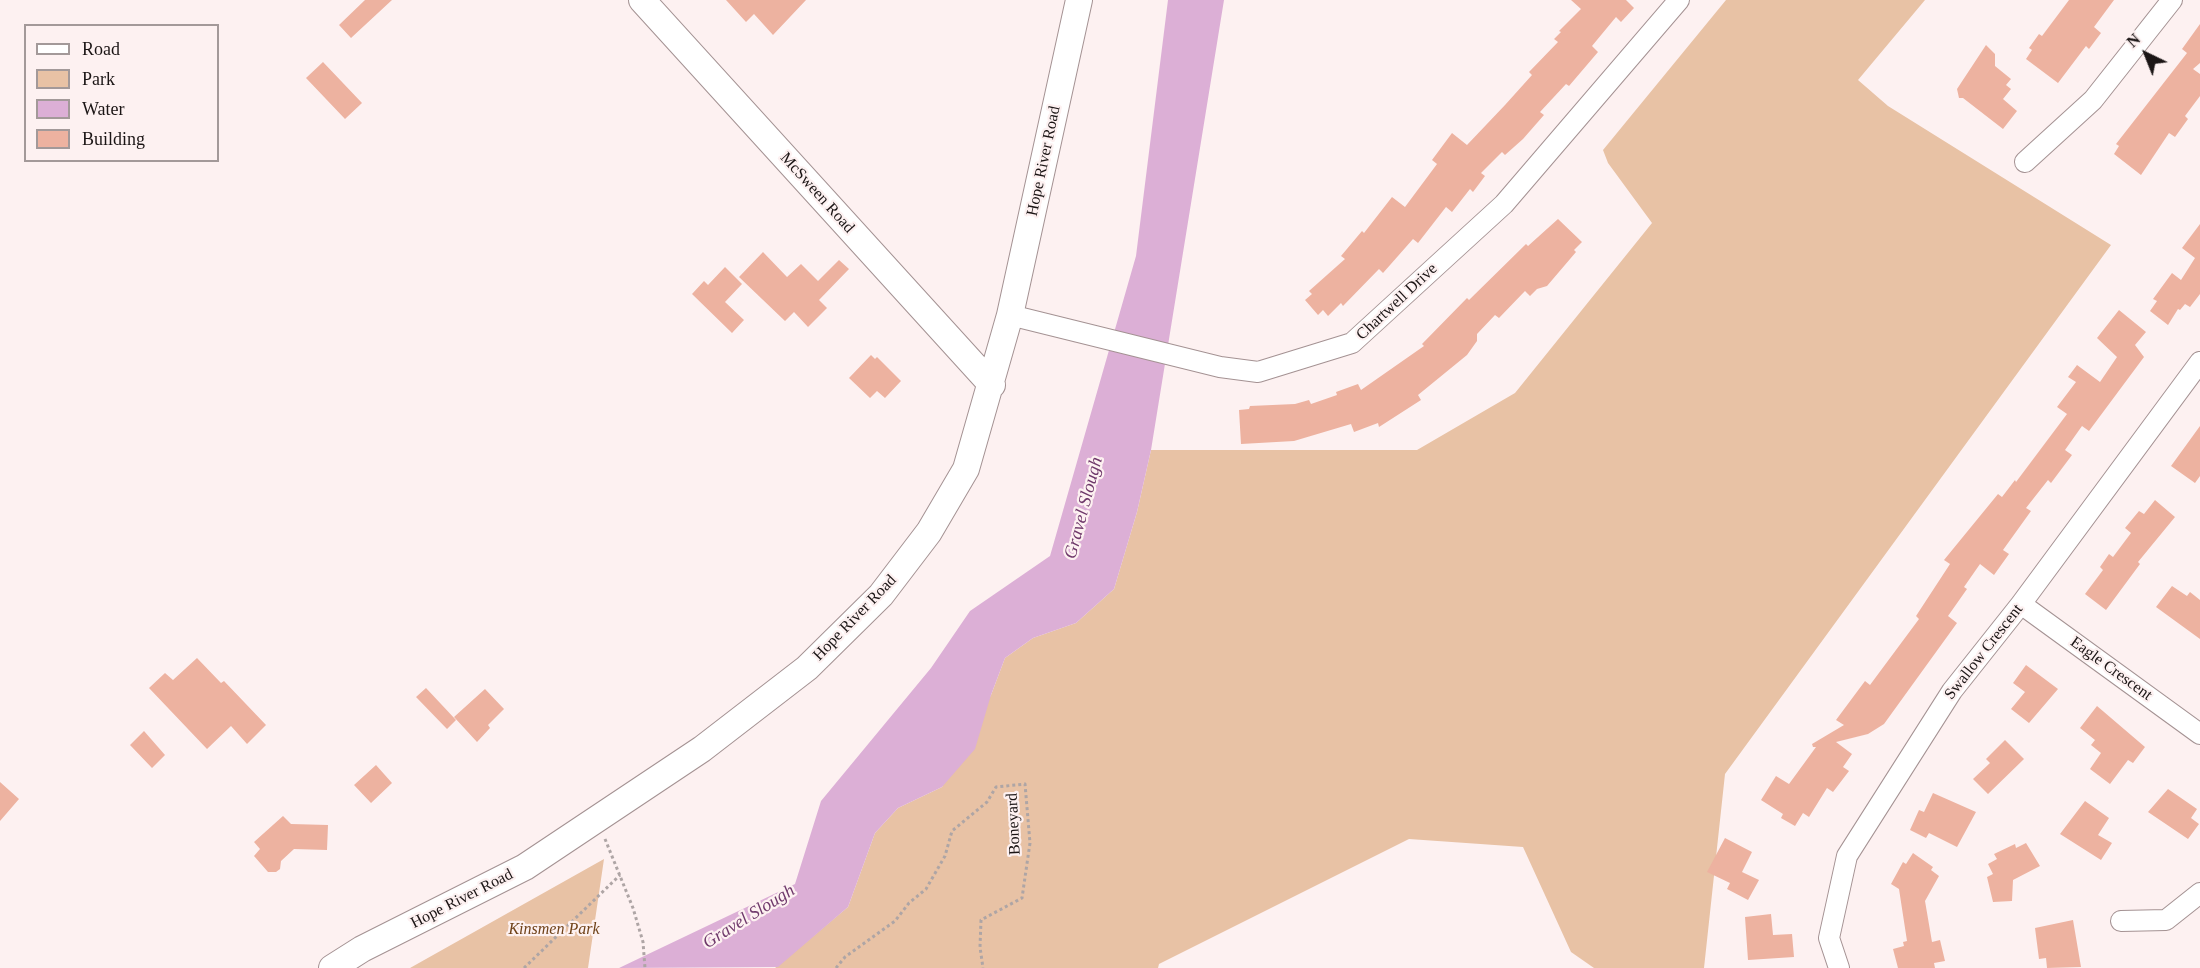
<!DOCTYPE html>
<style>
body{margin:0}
#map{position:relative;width:2200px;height:968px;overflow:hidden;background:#fdf1f1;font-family:"Times New Roman",serif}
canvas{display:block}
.legend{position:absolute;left:24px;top:24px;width:195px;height:138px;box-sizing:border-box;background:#fdf1f1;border:2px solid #a39999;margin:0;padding:8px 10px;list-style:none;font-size:18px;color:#1b1515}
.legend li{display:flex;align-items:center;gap:12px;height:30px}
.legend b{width:30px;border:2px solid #a39999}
.north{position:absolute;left:2116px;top:24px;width:60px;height:60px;-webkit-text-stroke:4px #fdf1f1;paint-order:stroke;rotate:317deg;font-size:16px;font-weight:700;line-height:24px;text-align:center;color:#1b1515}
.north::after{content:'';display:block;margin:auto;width:21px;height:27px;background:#1b1515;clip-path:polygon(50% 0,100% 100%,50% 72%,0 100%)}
</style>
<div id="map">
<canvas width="2200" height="968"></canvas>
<ul class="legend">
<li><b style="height:8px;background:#fff"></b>Road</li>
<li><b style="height:16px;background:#e8c2a5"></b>Park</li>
<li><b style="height:16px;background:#dcafd6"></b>Water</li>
<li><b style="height:16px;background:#edb2a0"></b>Building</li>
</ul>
<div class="north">N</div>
</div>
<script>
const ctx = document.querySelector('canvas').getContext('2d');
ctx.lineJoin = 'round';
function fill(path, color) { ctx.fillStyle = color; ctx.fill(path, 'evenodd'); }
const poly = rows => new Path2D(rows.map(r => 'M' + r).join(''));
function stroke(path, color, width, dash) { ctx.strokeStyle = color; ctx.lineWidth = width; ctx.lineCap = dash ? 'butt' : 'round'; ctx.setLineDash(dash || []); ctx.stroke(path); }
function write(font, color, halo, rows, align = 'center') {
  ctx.font = font + ' "Times New Roman",serif'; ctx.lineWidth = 4.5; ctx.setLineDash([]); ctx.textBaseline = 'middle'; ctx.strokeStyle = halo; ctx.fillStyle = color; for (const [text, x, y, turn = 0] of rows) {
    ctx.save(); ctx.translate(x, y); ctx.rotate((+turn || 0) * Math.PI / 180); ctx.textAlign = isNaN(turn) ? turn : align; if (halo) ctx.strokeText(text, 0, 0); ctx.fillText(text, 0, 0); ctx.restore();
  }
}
fill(poly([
 [1726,0,1925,0,1858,80,1888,106,2111,245,1725,774,1704,968,1594,968,1571,952,1523,847,1409,839,1159,964,1158,968,775,968,848,907,875,833,898,808,942,787,991,695,1005,658,1033,638,1076,623,1114,589,1137,512,1151,450,1417,450,1515,393,1652,223,1608,163,1603,150],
 [604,859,588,968,410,968]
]), '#e8c2a5');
fill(poly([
 [1168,0,1224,0,1151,450,1137,512,1114,589,1076,623,1033,638,1005,658,991,695,975,749,942,787,898,808,875,833,848,907,778,967,619,968,795,884,821,801,931,668,970,611,1050,556,1136,256]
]), '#dcafd6');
fill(poly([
 [365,0,392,0,351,38,339,25],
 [726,0,806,0,773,35,754,14,746,22],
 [1571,0,1626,0,1634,8,1621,22,1616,17,1592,46,1598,52,1569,86,1566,84,1540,112,1544,115,1523,139,1505,155,1502,152,1481,173,1485,176,1473,192,1470,189,1452,212,1446,207,1418,243,1413,239,1383,273,1379,269,1343,306,1341,303,1328,316,1323,310,1318,315,1305,300,1312,294,1309,291,1345,259,1341,256,1362,231,1364,233,1392,197,1405,207,1437,164,1432,160,1452,133,1467,145,1505,105,1532,75,1529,72,1558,42,1554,39,1561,32,1559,31,1581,9],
 [2069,0,2114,0,2094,27,2101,33,2089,49,2086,46,2058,83,2026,59,2032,50,2029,48,2039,34,2042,36],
 [2200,24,2200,63,2193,69,2200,74,2200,96,2185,116,2188,119,2175,137,2169,133,2141,175,2114,154,2119,146,2116,144,2187,53,2182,49],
 [1986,45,1995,54,1995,66,2011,79,2006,85,2011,89,2003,99,2017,111,2003,129,1963,98,1959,98,1957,89],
 [323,62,362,103,345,119,306,78],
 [1558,219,1582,242,1574,250,1576,252,1547,286,1537,289,1530,296,1525,291,1499,318,1495,315,1477,334,1477,341,1467,355,1418,395,1421,400,1379,427,1378,423,1354,432,1351,424,1294,441,1241,444,1239,410,1249,409,1250,406,1295,404,1309,400,1311,404,1337,395,1336,392,1358,384,1361,390,1424,346,1422,344,1467,298,1469,300,1526,244,1528,246],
 [2200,224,2200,294,2190,307,2185,304,2180,310,2178,309,2168,325,2150,311,2157,301,2153,299,2172,273,2181,280,2195,258,2182,248],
 [763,252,787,277,801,264,818,281,839,260,849,269,819,300,827,308,808,327,794,312,785,321,739,277],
 [725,267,742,284,725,302,744,320,732,333,692,294,704,281,708,285],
 [2119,310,2146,332,2135,345,2144,357,2089,431,2082,426,2065,450,2072,455,2051,483,2048,480,2026,508,2031,511,2003,550,2009,554,1994,575,1980,564,1964,587,1967,589,1948,616,1957,623,1884,724,1868,734,1836,742,1852,754,1843,767,1849,771,1833,792,1827,788,1809,817,1803,813,1795,826,1781,818,1783,814,1761,800,1776,776,1789,784,1816,747,1813,747,1812,744,1844,725,1836,720,1865,681,1870,685,1919,619,1916,616,1950,564,1944,560,1998,494,2002,497,2015,480,2016,482,2067,414,2057,407,2076,382,2068,377,2077,365,2100,382,2117,357,2097,338],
 [871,355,875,359,877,357,901,381,885,398,877,391,870,398,849,378],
 [2200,426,2200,476,2195,483,2171,466],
 [2155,500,2175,517,2138,562,2140,564,2106,610,2085,594,2103,570,2100,567,2109,554,2113,557,2131,533,2125,528,2139,511,2144,514],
 [2172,586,2187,596,2190,592,2200,600,2200,639,2156,607],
 [197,658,221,683,224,681,266,725,247,744,231,726,207,749,149,688,165,673,173,680],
 [2026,665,2058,689,2029,723,2011,709,2025,692,2013,683],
 [426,688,456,720,447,729,416,697],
 [485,689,504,709,488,725,490,728,477,742,454,717],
 [2097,706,2145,747,2133,763,2128,760,2110,784,2090,769,2101,753,2091,745,2095,740,2080,728],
 [144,731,165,755,152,768,130,745],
 [2005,740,2024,759,1988,794,1973,779,1990,763,1986,759],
 [376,765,392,783,371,803,354,785],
 [0,782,19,799,0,821],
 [2168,789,2197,809,2191,818,2199,824,2188,839,2148,812],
 [1933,793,1976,812,1957,847,1929,833,1926,838,1910,830,1919,810,1924,812],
 [2085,801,2109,818,2098,835,2112,843,2101,860,2060,834],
 [283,816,291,824,328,825,327,850,294,849,281,861,280,869,276,872,268,872,254,856,260,849,254,842],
 [1725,838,1752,852,1742,872,1759,880,1748,900,1727,889,1730,883,1707,872],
 [2026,843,2040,866,2013,880,2012,901,1993,902,1987,877,1993,874,1988,864,1997,859,1994,854,2015,844,2016,848],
 [1913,853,1933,867,1931,870,1939,876,1925,901,1932,942,1940,940,1945,961,1934,963,1935,968,1898,968,1893,949,1904,946,1903,942,1907,941,1899,889,1891,884,1903,862,1906,864],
 [1771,914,1773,935,1792,934,1794,957,1748,960,1745,917],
 [2073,920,2081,967,2047,968,2046,958,2039,959,2035,928]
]), '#edb2a0');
const minor = poly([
 [2025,162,2093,100,2172,0],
 [1010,315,1220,367,1258,372,1352,343,1504,204,1679,0],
 [2021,604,2200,734],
 [2121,921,2166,920,2200,893],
 [1839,968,1829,938,1847,856,1952,691,2021,604,2200,362]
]);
const tertiary = poly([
 [642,0,992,385],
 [332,968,362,949,525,867,702,749,807,668,881,595,929,532,966,469,1010,315,1079,0]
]);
stroke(minor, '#a49293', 22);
stroke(tertiary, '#a49293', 28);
stroke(poly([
 [605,839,633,908,643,942,645,968],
 [524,968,620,875],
 [836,968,845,957,895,921,909,903,926,889,945,856,952,831,987,802,996,787,1025,784,1030,843,1022,898,981,920,980,947,983,968]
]), '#aea5a5', 3, [3, 3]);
stroke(minor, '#fff', 20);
stroke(tertiary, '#fff', 26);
write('16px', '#1b1515', '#fdf1f1', [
 ["Hope River Road",1044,161,-78],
 ["McSween Road",817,193,48],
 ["Chartwell Drive",1397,302,-43],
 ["Hope River Road",855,618,-46],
 ["Swallow Crescent",1984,652,-52],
 ["Eagle Crescent",2111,669,36],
 ["Boneyard",1014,824,-93],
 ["Hope River Road",462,899,-27]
]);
write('italic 16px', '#6f4219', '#fdf1f1', [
 ["Kinsmen Park",554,930]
]);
write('italic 18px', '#6f396b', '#fdf1f1', [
 ["Gravel Slough",1084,508,-75],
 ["Gravel Slough",749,917,-32]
]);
</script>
